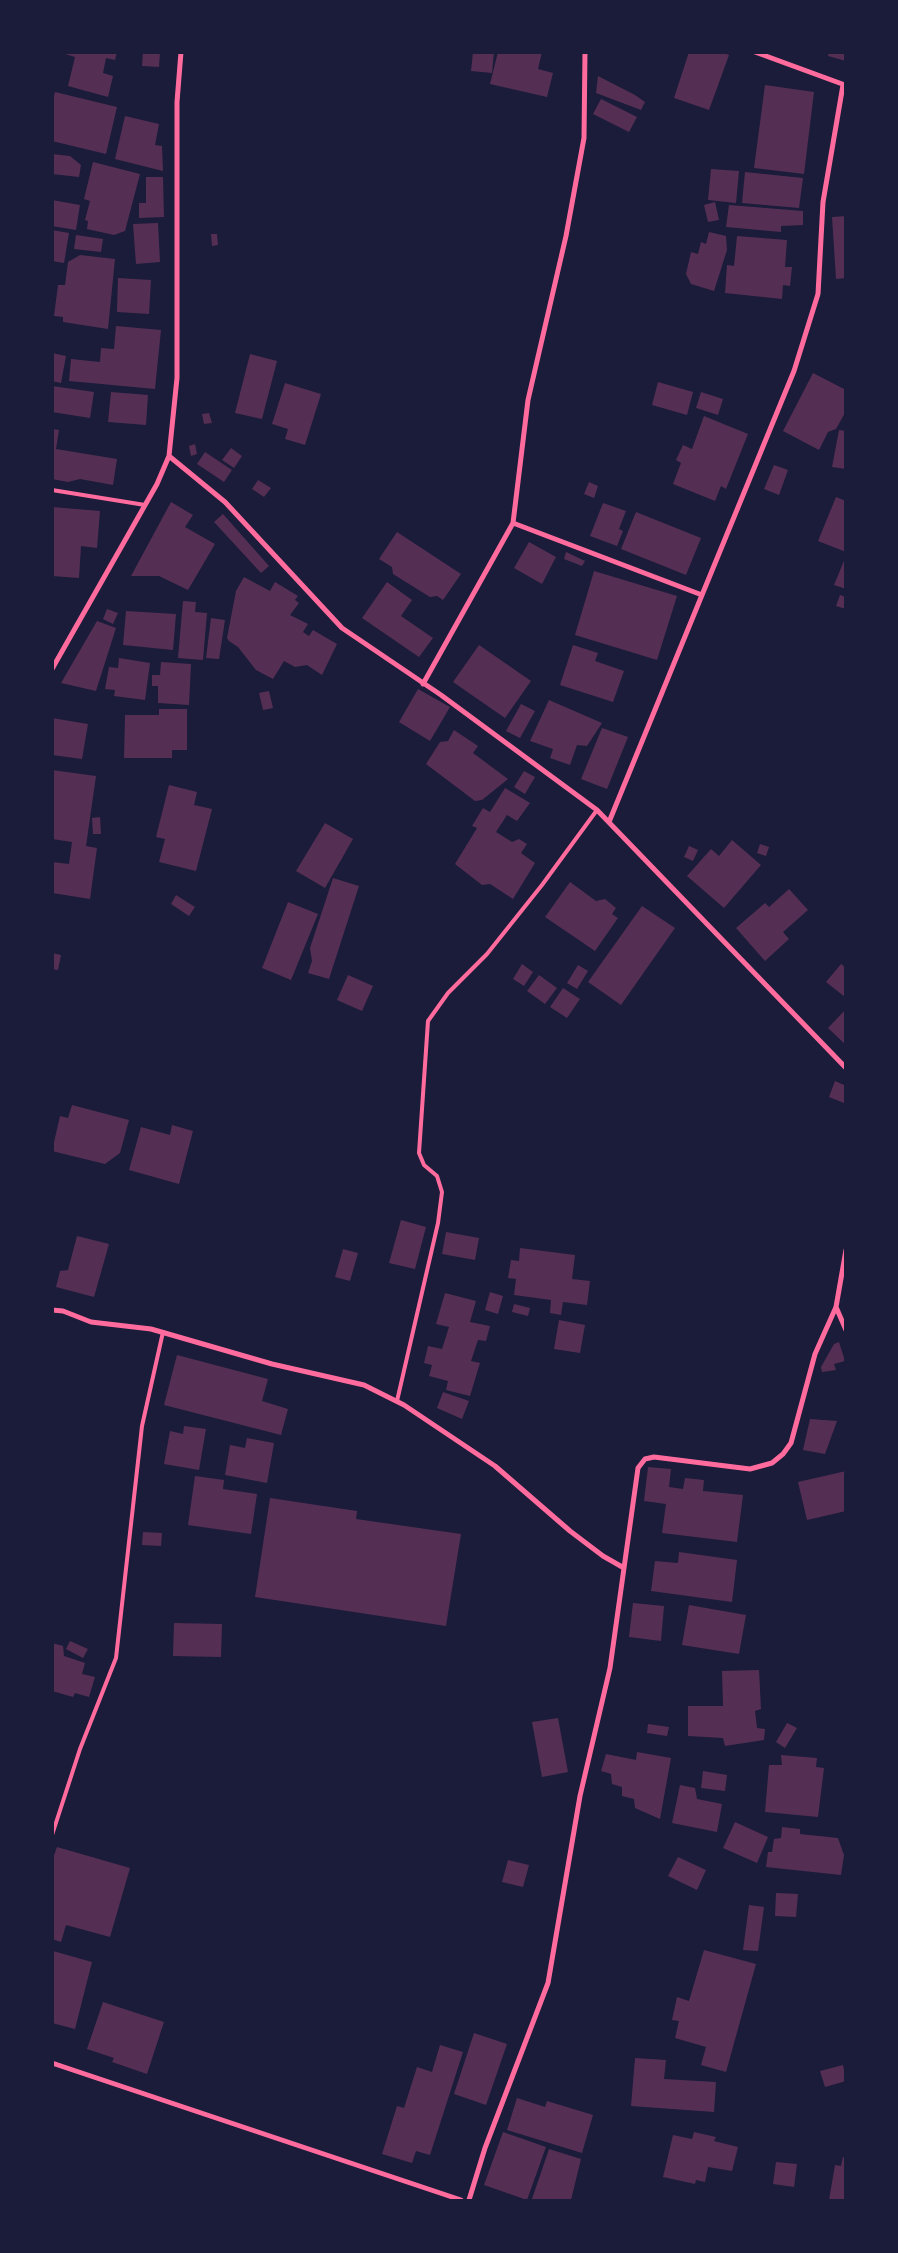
<!DOCTYPE html>
<style>
body{margin:0}
#map{position:relative;width:898px;height:2253px;overflow:hidden;background:#1b1b3a;font-family:Barlow,sans-serif}
canvas{display:block}
.frame{position:absolute;inset:0;border:54px solid #1b1b3a;pointer-events:none}
</style>
<div id="map">
<canvas width="898" height="2253"></canvas>
<div class="frame"></div>
</div>
<script>
const ctx = document.querySelector('canvas').getContext('2d');
ctx.lineJoin = 'round';
function fill(path, color) { ctx.fillStyle = color; ctx.fill(path, 'evenodd'); }
const poly = rows => new Path2D(rows.map(r => 'M' + r).join(''));
function stroke(path, color, width, dash) { ctx.strokeStyle = color; ctx.lineWidth = width; ctx.lineCap = dash ? 'butt' : 'round'; ctx.setLineDash(dash || []); ctx.stroke(path); }
fill(poly([
 [65,52,117,52,115,60,106,58,103,73,113,76,108,97,68,86,75,57,65,54],
 [143,52,160,52,159,67,142,66],
 [473,52,494,52,492,73,471,71],
 [498,52,542,52,538,69,553,73,547,97,490,84],
 [689,52,722,52,729,55,709,110,674,98],
 [829,52,846,52,846,61,828,56],
 [598,76,635,95,645,102,641,110,596,93],
 [765,85,814,92,804,174,754,168],
 [55,92,117,107,106,154,52,141,52,104],
 [601,99,637,117,629,132,593,114],
 [125,116,159,124,155,145,162,146,163,171,115,159],
 [52,154,70,156,81,165,79,177,52,174],
 [93,162,140,174,125,231,114,235,87,229,88,221,85,220,90,201,84,199],
 [711,169,739,171,736,203,708,200],
 [745,172,803,178,799,208,742,203],
 [146,177,163,177,164,217,139,218,139,203,146,203],
 [52,200,80,205,76,230,52,226],
 [715,202,719,220,708,222,704,205],
 [729,205,803,211,803,225,781,226,781,232,726,227],
 [846,216,846,278,836,279,832,217],
 [158,223,160,262,136,264,133,224],
 [52,230,69,233,64,263,52,261],
 [709,232,726,236,727,250,714,291,691,284,686,274,691,252,698,254,701,242,706,244],
 [211,234,217,234,218,245,212,246],
 [76,235,103,239,101,252,74,249],
 [737,236,787,240,785,267,792,267,790,286,783,285,782,299,725,293,727,265,734,266],
 [80,255,115,259,108,329,63,322,63,317,54,316,58,285,65,285,68,262],
 [118,278,151,280,149,314,117,312],
 [116,326,161,330,155,389,69,381,71,359,100,362,101,348,114,349],
 [52,353,66,356,61,383,52,381],
 [250,354,277,361,262,419,235,413],
 [813,373,846,390,846,411,836,429,828,432,819,450,783,431],
 [658,382,693,392,687,415,652,405],
 [285,383,321,394,305,445,285,439,288,429,272,424],
 [52,386,94,392,90,418,52,412],
 [111,392,148,395,146,425,108,422],
 [701,392,723,399,718,415,696,408],
 [209,413,212,423,204,424,202,414],
 [704,416,748,434,726,489,721,486,715,501,673,484,681,463,676,460,683,445,692,449],
 [52,429,59,430,56,449,117,459,113,485,80,479,68,482,52,479],
 [839,430,846,431,846,469,832,467],
 [195,444,197,454,191,456,189,446],
 [231,448,242,456,234,468,222,460],
 [205,452,232,470,224,482,197,464],
 [774,465,788,470,779,495,764,489],
 [258,480,271,488,264,497,252,489],
 [589,482,598,486,594,498,584,494],
 [836,497,846,501,846,552,818,541],
 [171,502,193,515,185,527,215,544,188,590,159,576,131,576],
 [603,503,626,511,619,529,623,531,617,546,590,536],
 [52,507,100,511,97,548,81,546,79,578,52,576],
 [636,512,701,538,686,575,621,549],
 [223,514,269,566,261,573,214,522],
 [397,532,461,574,443,600,437,596,430,597,393,574,392,567,379,559],
 [529,542,556,557,542,584,514,568],
 [566,552,585,561,582,566,564,559],
 [846,556,846,589,834,585],
 [594,571,677,596,657,660,575,635],
 [244,577,270,591,275,582,298,596,295,600,299,603,290,615,308,624,303,632,309,636,313,630,337,644,322,675,307,665,295,667,284,661,273,679,256,670,238,647,229,641,227,638,236,591],
 [387,582,412,600,401,616,433,638,419,657,362,618],
 [840,595,846,597,846,609,836,606],
 [183,601,196,602,195,612,207,613,203,660,178,658],
 [107,609,118,613,113,624,103,619],
 [126,611,176,614,173,650,123,645],
 [211,618,225,620,219,659,206,658],
 [97,621,116,628,96,691,61,683],
 [479,645,531,681,505,718,453,682],
 [573,645,598,653,595,661,624,671,613,702,560,685],
 [119,658,150,663,145,700,114,696,115,690,105,689,109,667,118,668],
 [161,662,191,664,189,705,158,703,158,686,152,686,152,675,160,675],
 [418,689,450,707,430,741,399,722],
 [269,691,273,708,263,710,259,693],
 [549,700,602,723,587,746,577,745,570,765,550,758,553,749,530,741],
 [521,704,535,711,520,738,506,731],
 [159,709,187,709,187,750,172,750,172,758,124,758,125,715,159,715],
 [52,718,88,724,82,759,52,755],
 [602,728,628,737,607,789,581,779],
 [454,730,478,746,473,753,508,779,482,800,475,801,426,764,440,742,448,741],
 [52,770,96,776,86,846,97,848,90,899,52,893,52,862,69,864,72,842,52,839],
 [524,771,535,777,525,794,514,787],
 [169,785,197,792,194,805,212,809,196,871,159,862,165,839,156,837],
 [505,788,530,803,517,821,507,815,496,832,512,842,519,839,527,844,521,853,535,863,513,899,490,884,482,885,455,864,477,828,472,826,483,808,490,812],
 [100,817,101,834,93,834,92,818],
 [325,823,353,839,325,888,296,871],
 [732,840,761,865,724,908,687,876,711,849,719,856],
 [760,844,769,847,766,856,757,853],
 [689,846,698,850,693,861,684,857],
 [333,878,359,886,329,979,308,973,312,961,310,948],
 [570,882,596,901,605,899,616,908,612,914,618,918,595,951,545,917],
 [789,889,808,910,783,932,789,939,765,961,736,928,765,903,769,907],
 [176,895,195,907,189,916,171,904],
 [288,902,318,914,291,980,262,968],
 [642,906,675,928,621,1005,588,982],
 [52,953,61,955,58,970,52,969],
 [522,964,533,972,524,986,513,979],
 [841,964,846,968,845,997,826,982],
 [578,965,588,971,577,989,567,983],
 [348,975,373,986,362,1011,337,1000],
 [539,975,557,988,545,1004,527,991],
 [563,988,580,999,567,1018,550,1007],
 [846,1009,846,1045,828,1028],
 [835,1081,844,1085,846,1099,844,1103,829,1097],
 [72,1105,129,1120,120,1153,105,1164,52,1151,60,1116,68,1118],
 [172,1125,193,1131,179,1184,129,1170,141,1127,170,1135],
 [401,1220,426,1227,415,1269,389,1263],
 [446,1232,479,1238,475,1260,442,1254],
 [77,1236,109,1244,94,1297,56,1287,60,1271,68,1270],
 [520,1248,575,1255,572,1279,590,1281,587,1305,563,1302,561,1315,550,1313,551,1300,514,1295,516,1279,508,1278,511,1260,519,1261],
 [343,1249,358,1253,350,1281,335,1277],
 [490,1292,503,1296,498,1314,485,1310],
 [445,1293,476,1301,470,1322,490,1326,486,1341,478,1340,471,1361,480,1363,470,1396,446,1390,448,1381,429,1376,432,1365,424,1363,428,1346,442,1349,449,1327,436,1324],
 [514,1304,530,1308,528,1316,512,1312],
 [559,1320,585,1325,580,1353,554,1349],
 [839,1342,845,1361,834,1364,836,1370,822,1372,821,1367,834,1344],
 [177,1355,268,1379,262,1401,288,1409,281,1435,164,1405],
 [443,1392,469,1401,462,1419,437,1408],
 [810,1419,837,1421,825,1454,803,1450],
 [184,1426,206,1429,199,1470,164,1464,170,1431,183,1434],
 [247,1438,274,1443,267,1483,225,1475,230,1445,245,1448],
 [648,1467,671,1469,669,1487,683,1489,685,1478,704,1480,703,1491,743,1495,737,1542,662,1533,666,1504,644,1501],
 [846,1471,846,1511,807,1520,798,1482],
 [195,1476,224,1480,223,1489,257,1494,251,1534,188,1525],
 [270,1498,357,1511,356,1519,461,1534,446,1626,255,1597],
 [143,1532,162,1533,161,1546,142,1545],
 [679,1552,737,1560,732,1602,651,1591,655,1561,678,1563],
 [633,1603,664,1606,661,1641,629,1637],
 [689,1605,746,1615,739,1654,682,1645],
 [174,1623,222,1624,221,1657,173,1656],
 [70,1641,88,1649,83,1658,66,1649],
 [52,1643,63,1646,64,1656,85,1663,82,1674,95,1677,89,1697,75,1693,73,1697,52,1691],
 [759,1670,761,1709,755,1711,757,1728,765,1729,764,1740,725,1746,723,1738,688,1736,688,1706,723,1706,722,1671],
 [558,1718,568,1772,542,1777,532,1722],
 [787,1723,797,1728,785,1748,776,1742],
 [648,1724,669,1727,667,1736,647,1733],
 [637,1752,671,1758,660,1819,635,1808,634,1799,622,1796,622,1787,612,1784,611,1774,601,1771,606,1754,636,1760],
 [781,1755,817,1758,816,1767,824,1768,818,1817,765,1812,769,1765,782,1765],
 [703,1771,727,1775,725,1791,701,1788],
 [680,1785,695,1788,697,1799,722,1804,717,1832,672,1823],
 [735,1822,768,1837,757,1863,723,1848],
 [782,1827,800,1829,800,1834,838,1838,844,1855,841,1875,766,1867,768,1852,772,1852,774,1839,781,1838],
 [57,1847,130,1868,110,1937,66,1925,61,1942,52,1939,52,1861],
 [678,1857,706,1870,697,1890,668,1876],
 [508,1860,529,1865,523,1887,502,1882],
 [776,1893,798,1894,796,1917,775,1916],
 [749,1905,764,1907,758,1951,743,1950],
 [704,1950,756,1964,726,2072,701,2065,706,2047,675,2038,679,2021,672,2020,677,1997,689,2001],
 [53,1951,92,1962,75,2029,52,2023],
 [103,2002,164,2022,147,2074,112,2062,114,2058,87,2049],
 [474,2033,507,2044,486,2105,454,2094],
 [440,2045,463,2052,430,2155,416,2151,412,2163,382,2154,397,2106,404,2108,417,2067,432,2072],
 [635,2058,666,2060,664,2079,716,2082,714,2112,631,2106],
 [843,2065,846,2081,825,2087,820,2071],
 [517,2098,545,2107,547,2101,593,2115,582,2153,507,2130],
 [503,2132,546,2147,527,2200,484,2185],
 [694,2132,716,2137,714,2141,738,2147,732,2171,708,2167,705,2182,696,2180,695,2184,663,2177,673,2135,692,2139],
 [549,2149,581,2159,571,2200,532,2199],
 [843,2157,846,2158,846,2200,829,2200,835,2165,841,2166],
 [776,2162,797,2164,794,2187,773,2184]
]), '#542f53');
stroke(poly([
 [52,490,145,505],
 [397,1401,438,1223,442,1192,437,1176,424,1165,419,1153,428,1021,448,993,487,954,542,885,597,810],
 [52,1835,80,1749,116,1658,142,1426,163,1332]
]), '#ff6b9d', 4);
stroke(poly([
 [755,52,845,85],
 [169,456,225,502,342,628,441,695,597,810,846,1068],
 [513,523,702,595,794,371,818,294,823,202,843,85],
 [52,669,157,484,169,456,177,378,177,102,181,52],
 [423,684,513,523,528,400,566,236,584,138,585,52],
 [609,822,702,595],
 [836,1307,846,1330],
 [52,1310,63,1311,91,1322,151,1329,272,1364,364,1385,404,1405,495,1466,570,1531,603,1556,624,1568],
 [52,2063,461,2200],
 [469,2200,485,2148,548,1983,580,1796,610,1668,638,1468,645,1459,654,1457,750,1469,772,1463,783,1454,791,1443,815,1354,836,1307,846,1250]
]), '#ff6b9d', 5);
</script>
